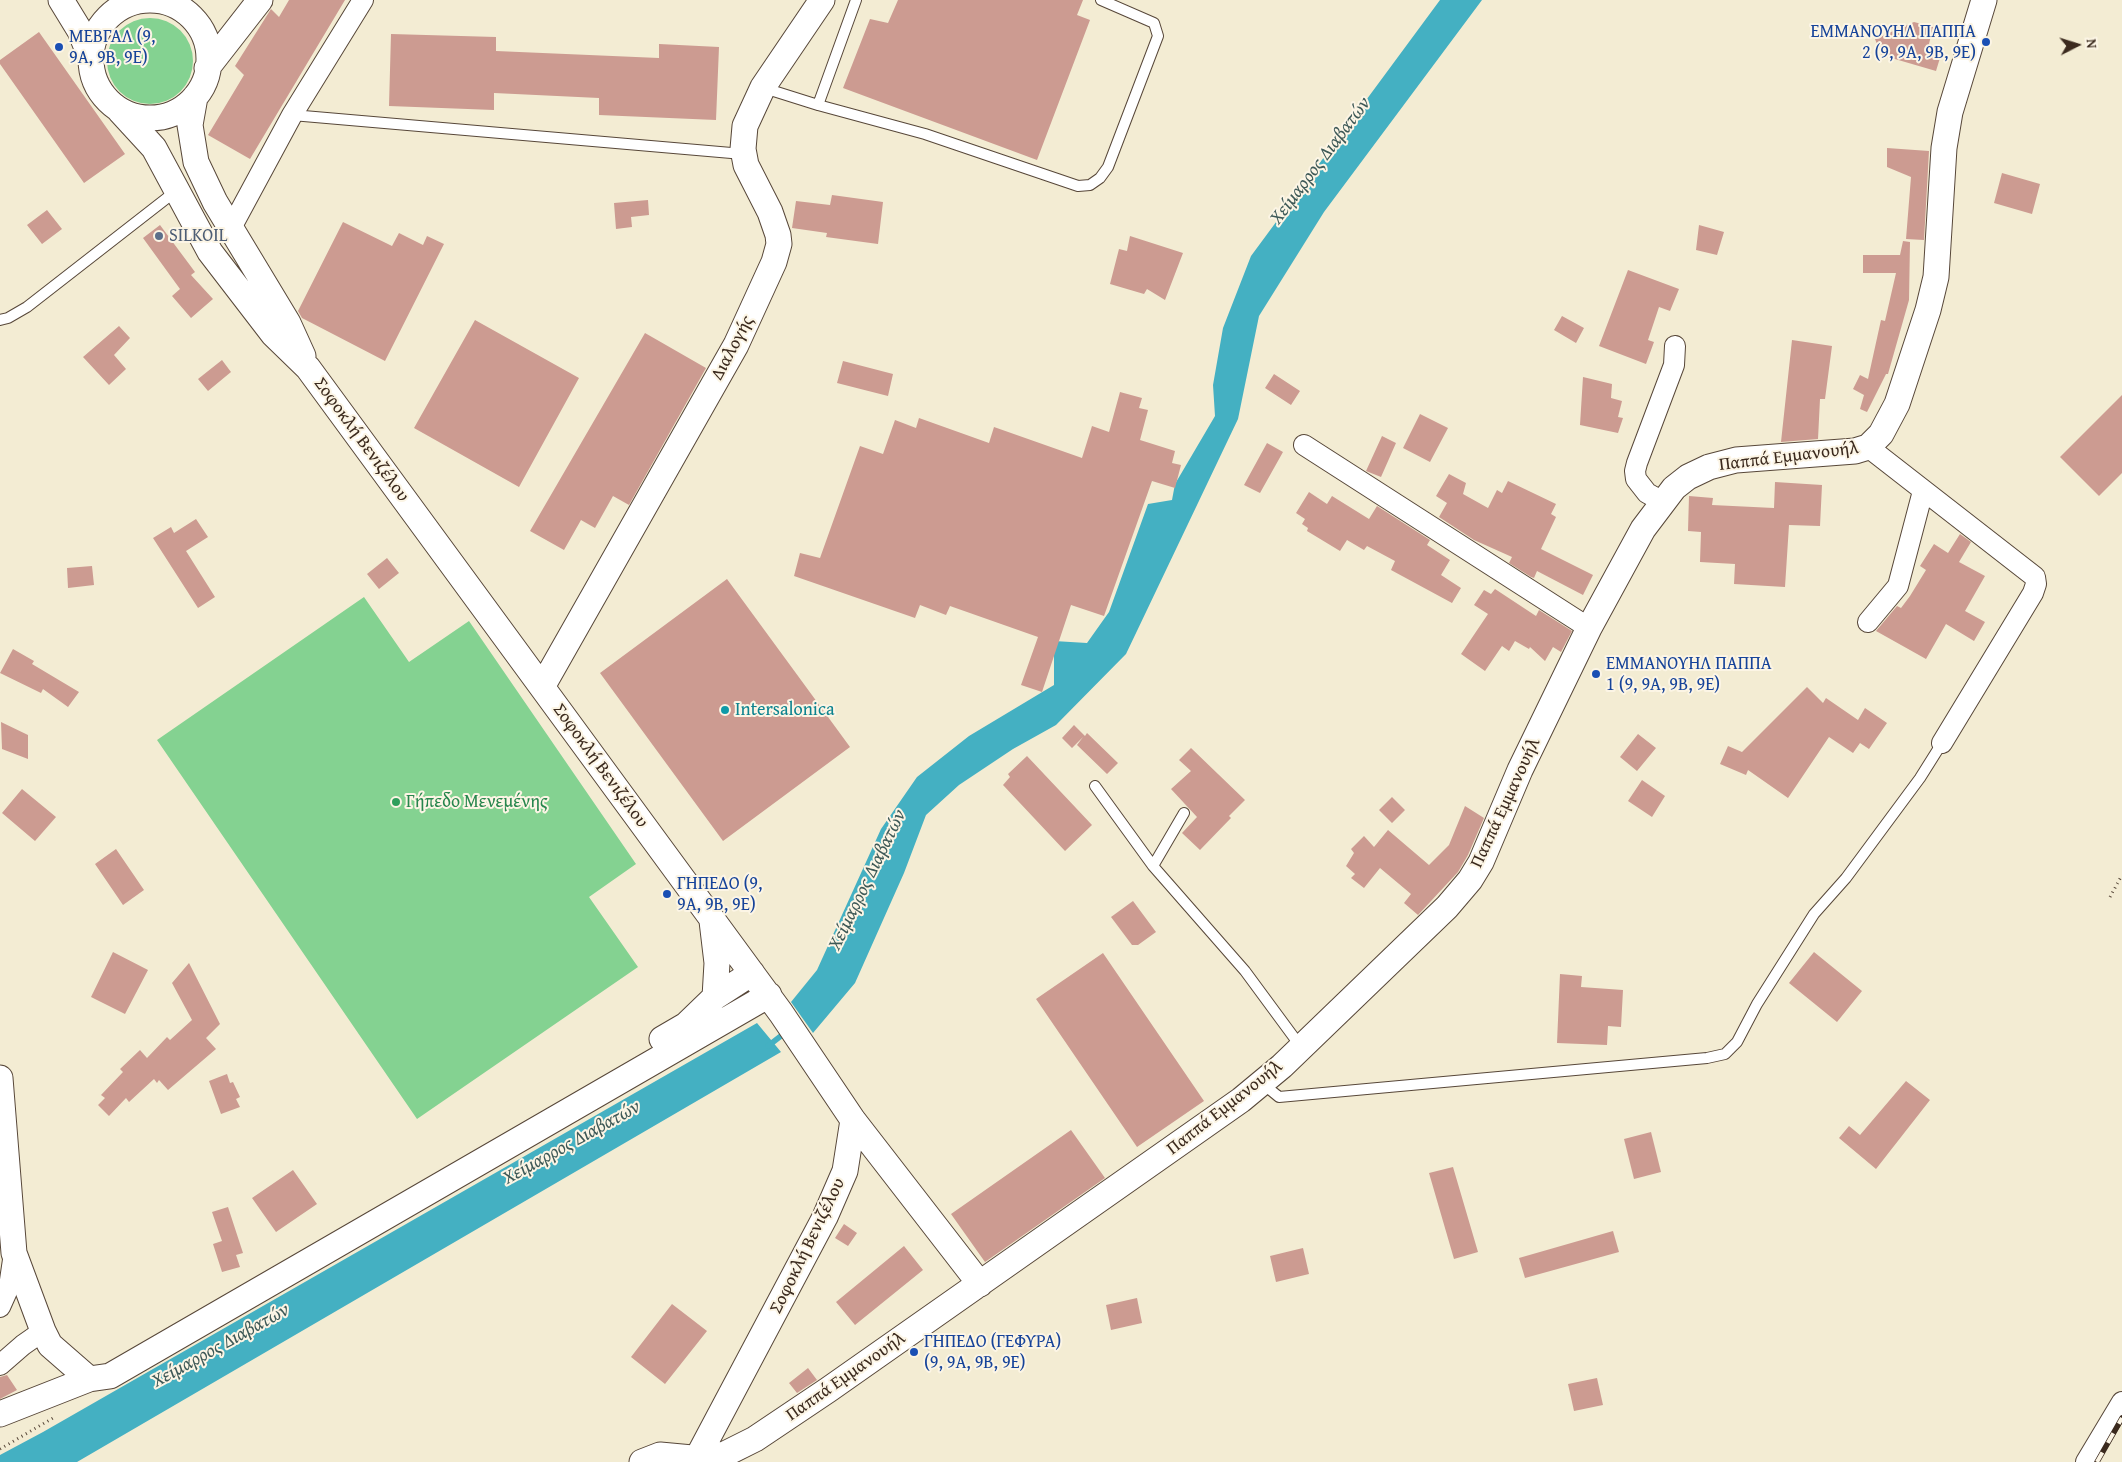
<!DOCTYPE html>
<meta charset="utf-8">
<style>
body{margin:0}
#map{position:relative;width:2122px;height:1462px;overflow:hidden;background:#f3ecd3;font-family:"Gentium Book Plus",serif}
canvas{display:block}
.north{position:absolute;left:2052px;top:20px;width:50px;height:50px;-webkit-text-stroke:4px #fcf5e5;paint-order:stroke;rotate:85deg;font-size:14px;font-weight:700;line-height:20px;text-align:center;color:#3b2a1e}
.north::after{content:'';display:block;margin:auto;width:18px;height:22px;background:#3b2a1e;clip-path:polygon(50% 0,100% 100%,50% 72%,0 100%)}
</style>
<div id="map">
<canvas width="2122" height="1462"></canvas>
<div class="north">N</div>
</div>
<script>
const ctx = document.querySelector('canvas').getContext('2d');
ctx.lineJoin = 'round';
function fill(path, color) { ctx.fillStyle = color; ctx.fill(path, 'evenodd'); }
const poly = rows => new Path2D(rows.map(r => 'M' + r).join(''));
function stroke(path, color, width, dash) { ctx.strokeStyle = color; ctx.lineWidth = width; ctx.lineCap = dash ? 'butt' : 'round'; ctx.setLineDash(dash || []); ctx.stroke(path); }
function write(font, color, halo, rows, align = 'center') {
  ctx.font = font + ' "Gentium Book Plus",serif'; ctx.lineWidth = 4; ctx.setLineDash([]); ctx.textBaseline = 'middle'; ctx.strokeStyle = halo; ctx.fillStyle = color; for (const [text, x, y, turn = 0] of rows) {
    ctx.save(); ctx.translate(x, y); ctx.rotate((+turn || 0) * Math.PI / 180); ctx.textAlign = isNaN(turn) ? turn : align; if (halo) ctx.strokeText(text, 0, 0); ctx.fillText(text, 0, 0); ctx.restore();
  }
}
fill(poly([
 '107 61a43 43 0 1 1 86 0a43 43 0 1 1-86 0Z',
 [364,597,409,662,469,621,636,864,589,897,638,967,417,1119,157,740]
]), '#84d291');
fill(poly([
 [1440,0,1482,0,1324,212,1259,316,1238,419,1126,654,1056,725,1013,749,959,785,926,815,904,873,855,983,813,1033,791,1002,817,970,881,829,917,777,969,736,1054,685,1054,641,1087,643,1109,612,1148,504,1172,500,1175,484,1215,416,1213,385,1223,328,1251,256],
 [757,1023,781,1052,77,1462,0,1462,0,1455,43,1432]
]), '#44b0c2');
stroke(poly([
 [768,1046,786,1032]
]), '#44b0c2', 5.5);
fill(poly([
 [289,0,345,0,250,159,208,135,244,75,235,66,271,9,279,17],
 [898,0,1083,0,1077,15,1090,20,1037,160,843,88,870,19,888,23],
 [1914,22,1933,27,1929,44,1943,48,1936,71,1888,57,1883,59,1875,39],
 [39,32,125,154,84,183,0,64,0,60],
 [391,34,496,37,496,51,659,58,659,44,719,47,716,120,599,115,599,98,494,93,494,110,389,106],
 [1887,148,1929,151,1924,240,1906,239,1911,177,1887,167],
 [2002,173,2040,184,2032,214,1994,203],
 [832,195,883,202,878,244,826,237,827,233,792,228,796,201,830,205],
 [648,200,649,215,631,217,632,227,616,229,614,203],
 [47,210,62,229,42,244,27,225],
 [343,222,392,246,399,233,423,245,427,236,444,244,385,361,302,318,298,311],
 [160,225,195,272,191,275,213,299,191,318,172,296,180,289,143,238],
 [1699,225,1724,232,1717,255,1696,250],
 [1130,236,1183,253,1165,300,1147,289,1144,294,1110,284,1119,249,1127,251],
 [1903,241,1910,242,1909,300,1888,374,1886,374,1867,412,1860,409,1864,395,1853,389,1860,375,1868,379,1881,320,1885,321,1896,273,1863,273,1863,255,1900,255],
 [1628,270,1679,289,1670,311,1659,307,1648,340,1654,342,1646,364,1599,346],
 [1562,316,1584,328,1576,343,1554,330],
 [475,320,579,378,519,487,414,428],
 [119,326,130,338,114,355,126,369,109,385,83,357],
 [645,333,706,368,629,505,613,496,595,528,581,520,564,550,530,531],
 [1792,340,1832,346,1825,399,1820,399,1818,439,1781,442],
 [222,360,231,372,208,391,198,379],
 [843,361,893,374,888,396,837,383],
 [1274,374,1300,391,1291,405,1265,388],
 [1583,377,1612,384,1611,398,1622,401,1618,417,1623,418,1618,433,1580,425],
 [1120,392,1142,398,1139,408,1148,410,1140,440,1175,451,1172,463,1181,465,1175,488,1152,481,1104,616,1071,605,1042,692,1021,685,1038,637,950,606,946,615,920,605,915,618,794,576,800,553,820,558,860,446,883,454,895,420,916,428,919,418,989,443,994,427,1082,458,1092,426,1109,432],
 [2122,395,2122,473,2099,496,2060,457],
 [1420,414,1448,428,1430,462,1403,448],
 [1382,436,1396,443,1381,477,1366,471],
 [1267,443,1283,452,1260,493,1244,485],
 [1449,474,1466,483,1463,494,1488,508,1497,490,1502,493,1508,481,1556,504,1551,514,1556,517,1541,549,1593,575,1583,595,1537,571,1534,578,1531,577,1509,563,1512,557,1474,540,1439,517,1447,503,1436,496],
 [1775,482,1822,485,1820,526,1789,525,1785,587,1734,584,1735,564,1700,562,1701,532,1688,531,1689,496,1713,498,1712,505,1774,508],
 [1309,492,1327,504,1332,496,1369,519,1377,506,1430,540,1427,545,1450,560,1441,575,1461,588,1452,603,1391,570,1395,561,1367,546,1364,550,1347,540,1340,551,1307,531,1308,528,1302,524,1305,519,1296,513],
 [196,519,208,537,186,551,215,597,198,608,153,538,171,527,174,533],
 [1960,534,1971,542,1959,562,1985,576,1965,611,1985,622,1974,641,1946,624,1926,659,1876,631,1897,606,1901,608,1910,596,1926,570,1920,566,1934,544,1948,553],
 [387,558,399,573,379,589,367,574],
 [92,566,94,585,68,588,67,568],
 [727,579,850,747,723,841,600,673],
 [1495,589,1536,616,1539,610,1572,631,1561,652,1553,647,1545,661,1530,647,1529,649,1515,641,1509,651,1502,646,1485,671,1461,654,1488,614,1474,605,1484,590,1491,594],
 [13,649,34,661,32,664,79,692,68,707,43,689,41,693,0,673],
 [1807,687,1823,703,1826,698,1858,720,1865,708,1887,723,1869,749,1860,743,1853,753,1829,737,1788,798,1748,770,1746,775,1720,764,1728,746,1742,752],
 [1,722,28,735,28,759,2,749],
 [1074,725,1085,736,1087,733,1118,763,1107,774,1077,745,1083,737,1072,748,1062,738],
 [1638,734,1656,748,1637,771,1620,757],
 [1191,748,1245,800,1229,816,1231,818,1200,850,1182,833,1197,817,1171,789,1191,771,1179,760],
 [1027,756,1092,825,1065,851,1003,785,1010,777,1008,774],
 [1642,780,1665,796,1652,817,1628,801],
 [22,789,56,817,35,841,2,813],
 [1392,797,1405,810,1392,823,1379,810],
 [1465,806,1484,818,1468,855,1458,872,1418,915,1404,903,1411,894,1380,868,1364,888,1351,878,1355,874,1346,866,1354,853,1351,849,1364,836,1374,847,1388,830,1429,865,1449,845],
 [116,849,144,890,123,905,95,864],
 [1133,901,1156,932,1138,945,1132,945,1111,917],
 [113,952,148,970,125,1014,91,997],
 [1814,952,1862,991,1837,1022,1789,983],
 [1103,953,1204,1101,1137,1147,1036,999],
 [189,963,220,1024,206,1038,216,1049,168,1090,159,1080,157,1083,154,1079,129,1102,126,1098,109,1116,98,1105,105,1098,101,1095,123,1072,120,1069,140,1050,147,1058,167,1037,170,1040,192,1020,172,983],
 [1560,974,1582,976,1581,987,1623,990,1621,1027,1608,1026,1607,1045,1557,1043],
 [227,1074,230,1083,233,1082,240,1097,236,1099,240,1107,221,1114,209,1081],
 [1906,1081,1930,1100,1876,1169,1839,1138,1849,1126,1860,1135],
 [1071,1130,1105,1178,985,1262,951,1214],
 [1651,1132,1661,1172,1634,1179,1624,1139],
 [1453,1167,1478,1252,1454,1259,1429,1173],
 [293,1170,317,1204,276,1232,252,1198],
 [228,1207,243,1253,236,1255,240,1267,222,1272,213,1244,222,1241,212,1212],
 [844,1224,857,1233,848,1246,835,1238],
 [1613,1231,1619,1252,1525,1278,1519,1258],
 [904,1246,923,1270,855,1325,836,1302],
 [1303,1248,1309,1274,1276,1282,1270,1256],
 [1137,1298,1142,1323,1111,1330,1106,1305],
 [672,1304,707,1331,665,1384,631,1357],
 [808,1368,817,1380,797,1393,789,1383],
 [7,1375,17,1390,0,1399,0,1377],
 [1597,1378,1603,1405,1574,1411,1568,1384]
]), '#cc9b91');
const service = poly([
 [764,88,818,105,925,134,1078,186,1090,185,1100,178,1108,167,1158,36,1154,23,1101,0],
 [818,105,856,0],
 [292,115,743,154],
 [0,320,8,318,27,307,176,191],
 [1095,786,1153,866,1245,971,1301,1047],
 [1153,866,1184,813],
 [1262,1083,1279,1097,1707,1058,1725,1054,1737,1042,1757,1004,1814,914,1846,878,1920,778,1942,743]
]);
const minor = poly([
 [231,228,292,115,363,0],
 [1304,445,1589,628],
 [1868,447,2035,577,2036,584,2033,593,1942,743],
 [1663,502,1647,493,1636,479,1635,471,1637,463,1674,365,1675,346],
 [1868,622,1898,586,1923,491],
 [0,1307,9,1287,14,1253],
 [0,1365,23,1345,43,1331],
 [2086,1462,2122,1402]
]);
const tertiary = poly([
 [61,0,80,31,91,58],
 '91 59a59 59 0 1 1 118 0a59 59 0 1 1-118 0Z',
 [207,68,260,0],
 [195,97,190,125,196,162,215,202,288,323,303,356],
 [120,111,154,148,210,252,273,334,308,368,781,1013,853,1120,980,1284],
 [542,687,736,345,774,262,779,244,778,235,770,212,746,165,743,149,745,126,763,87,822,0],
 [712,921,717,963,715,997],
 [662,1039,686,1025,715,997,752,973],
 [0,1078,14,1253,43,1331,50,1345,89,1379],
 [0,1414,89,1379,110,1376,769,995],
 [642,1462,660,1455,703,1459,725,1454,755,1439,828,1390,1241,1100,1282,1066,1447,907,1470,880,1481,862,1520,770,1589,628,1643,529,1674,488,1688,477,1709,467,1736,460,1855,451,1868,447,1881,434,1897,404,1928,310,1936,277,1944,148,1950,112,1984,0],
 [695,1462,825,1217,845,1171,853,1120]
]);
stroke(service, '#574739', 12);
stroke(minor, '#574739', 22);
stroke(tertiary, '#574739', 27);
stroke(poly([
 [2110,897,2122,875],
 [0,1449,53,1418]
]), '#574739', 3, [1, 4]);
stroke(service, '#fff', 10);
stroke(minor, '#fff', 20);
stroke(tertiary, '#fff', 25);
const rail = poly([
 [2097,1462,2122,1418]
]);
stroke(rail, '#3b2a1e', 5.5);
stroke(rail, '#fcf5e5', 4, [11]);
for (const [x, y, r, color] of [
 [1986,42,5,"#1a4fb4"],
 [59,47,5,"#1a4fb4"],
 [159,236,5,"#5c6f8a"],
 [1596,674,5,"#1a4fb4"],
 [725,710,5,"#0f9aa8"],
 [396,802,5,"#2e9e5b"],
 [667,894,5,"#1a4fb4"],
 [914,1352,5,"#1a4fb4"]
]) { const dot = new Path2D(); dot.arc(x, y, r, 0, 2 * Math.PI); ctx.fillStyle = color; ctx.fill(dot); stroke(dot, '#fcf5e5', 2); }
write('18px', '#164399', '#fcf5e5', [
 ["ΕΜΜΑΝΟΥΗΛ ΠΑΠΠΑ",1976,32,"right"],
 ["2 (9, 9Α, 9Β, 9Ε)",1976,53,"right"],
 ["ΜΕΒΓΑΛ (9,",69,37],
 ["9Α, 9Β, 9Ε)",69,58],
 ["ΕΜΜΑΝΟΥΗΛ ΠΑΠΠΑ",1606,664],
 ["1 (9, 9Α, 9Β, 9Ε)",1606,685],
 ["ΓΗΠΕΔΟ (9,",677,884],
 ["9Α, 9Β, 9Ε)",677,905],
 ["ΓΗΠΕΔΟ (ΓΕΦΥΡΑ)",924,1342],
 ["(9, 9Α, 9Β, 9Ε)",924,1363]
], 'left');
write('18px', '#4e5e75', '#fcf5e5', [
 ["SILKOIL",169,236]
], 'left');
write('18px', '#3b2a1e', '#fcf5e5', [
 ["Διαλογής",733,348,-62],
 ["Σοφοκλή Βενιζέλου",361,440,54],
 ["Παππά Εμμανουήλ",1789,457,-7],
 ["Σοφοκλή Βενιζέλου",600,766,54],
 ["Παππά Εμμανουήλ",1506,803,-65],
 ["Παππά Εμμανουήλ",1225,1108,-38],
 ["Σοφοκλή Βενιζέλου",808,1246,-64],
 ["Παππά Εμμανουήλ",846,1377,-35]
]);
write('18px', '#0d838f', '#fcf5e5', [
 ["Intersalonica",735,710]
], 'left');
write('18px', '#27864d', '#fcf5e5', [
 ["Γήπεδο Μενεμένης",406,802]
], 'left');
write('italic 19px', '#3e5957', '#fcf5e5', [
 ["Χείμαρρος Διαβατών",1321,161,-53],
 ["Χείμαρρος Διαβατών",868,880,-64],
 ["Χείμαρρος Διαβατών",572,1143,-29],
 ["Χείμαρρος Διαβατών",221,1346,-29]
]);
</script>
